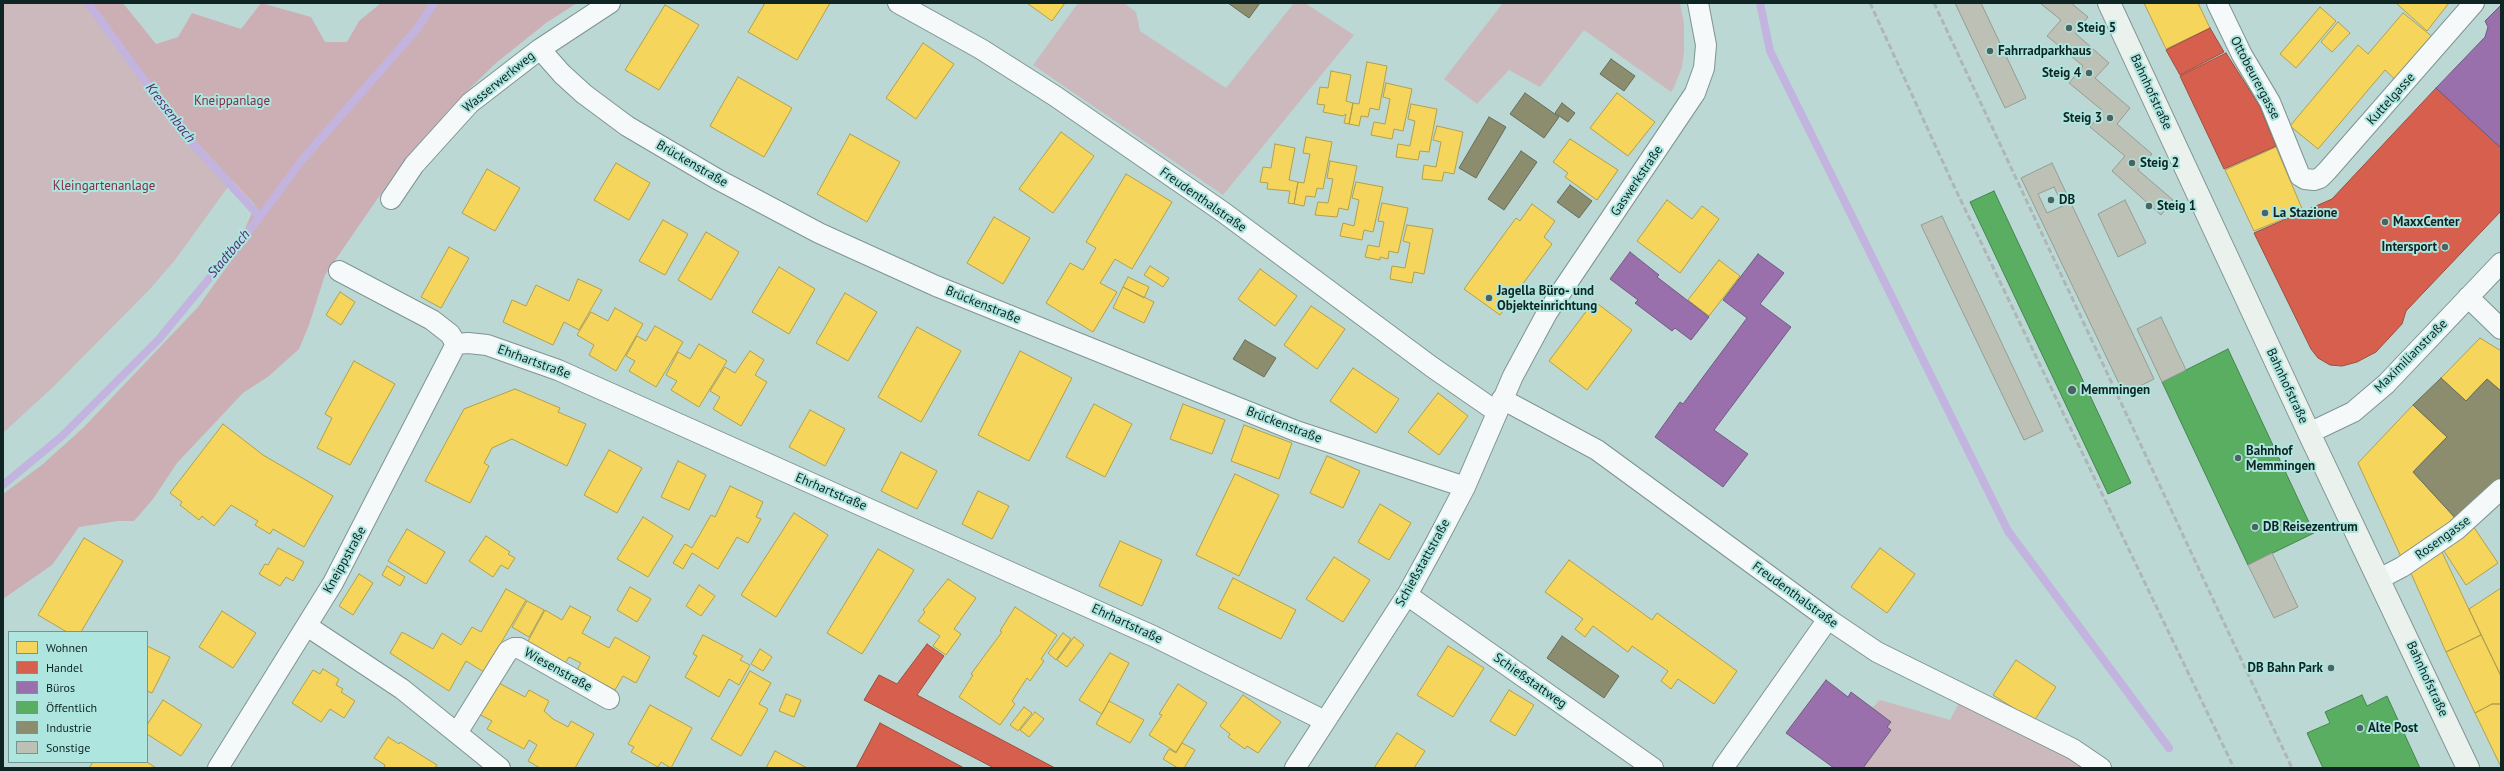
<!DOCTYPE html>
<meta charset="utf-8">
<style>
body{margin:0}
#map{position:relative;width:2504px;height:771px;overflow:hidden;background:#bbd8d5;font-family:"PT Sans",sans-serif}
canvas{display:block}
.frame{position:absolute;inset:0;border:4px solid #0f2523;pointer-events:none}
.legend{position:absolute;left:8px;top:631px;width:140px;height:132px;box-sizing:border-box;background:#aee5df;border:1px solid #6e9894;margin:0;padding:5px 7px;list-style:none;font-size:12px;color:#0f2523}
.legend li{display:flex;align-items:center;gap:8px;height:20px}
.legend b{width:20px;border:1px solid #6e9894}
</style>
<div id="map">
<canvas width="2504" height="771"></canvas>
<div class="frame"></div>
<ul class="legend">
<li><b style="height:11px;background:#f6d55c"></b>Wohnen</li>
<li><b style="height:11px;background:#d6604d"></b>Handel</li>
<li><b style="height:11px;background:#9970ab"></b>Büros</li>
<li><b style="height:11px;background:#5aae61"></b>Öffentlich</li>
<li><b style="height:11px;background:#8c8c6e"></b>Industrie</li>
<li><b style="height:11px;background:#bdc0b4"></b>Sonstige</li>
</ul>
</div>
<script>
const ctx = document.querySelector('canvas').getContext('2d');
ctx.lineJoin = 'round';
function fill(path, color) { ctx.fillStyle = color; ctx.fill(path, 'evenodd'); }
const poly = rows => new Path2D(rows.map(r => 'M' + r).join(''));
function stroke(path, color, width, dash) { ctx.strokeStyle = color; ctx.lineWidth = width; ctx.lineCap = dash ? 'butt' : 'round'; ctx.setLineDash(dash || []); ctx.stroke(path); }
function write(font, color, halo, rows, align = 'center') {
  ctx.font = font + ' "PT Sans",sans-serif'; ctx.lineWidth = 4; ctx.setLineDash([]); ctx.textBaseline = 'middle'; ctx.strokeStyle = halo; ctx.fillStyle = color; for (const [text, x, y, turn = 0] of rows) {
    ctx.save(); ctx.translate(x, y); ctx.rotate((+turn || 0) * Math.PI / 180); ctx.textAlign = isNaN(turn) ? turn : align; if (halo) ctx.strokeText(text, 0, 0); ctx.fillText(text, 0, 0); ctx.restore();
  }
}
fill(poly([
 [3,3,96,3,233,180,175,260,151,288,53,387,3,433],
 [1078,3,1124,3,1136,12,1140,31,1226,88,1294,3,1305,3,1354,35,1223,195,1033,65],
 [1503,3,1680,3,1684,23,1684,52,1682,67,1674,87,1671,92,1584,30,1540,87,1509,70,1477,104,1444,79],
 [1963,695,2101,768,1863,768,1891,730,1887,727,1891,722,1872,708,1880,700,1950,720]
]), '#ccb9bd');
fill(poly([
 [83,3,123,3,156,44,178,37,192,13,241,29,261,3,311,17,325,42,347,42,359,21,381,3,577,3,546,23,496,63,456,102,402,163,325,275,309,325,299,349,269,376,243,393,177,463,153,499,134,521,118,521,79,527,52,565,3,599,3,494,43,464,84,427,198,307,233,258,255,205,176,119,135,72]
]), '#ccafb5');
const homes = poly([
 [765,3,830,3,797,60,748,32,765,3],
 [1027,3,1065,3,1052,21,1027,3],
 [2144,3,2198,3,2210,28,2166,49,2144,3],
 [2396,3,2449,3,2427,31,2396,3],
 [665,5,699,25,659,90,625,70,665,5],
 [2320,7,2336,21,2296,68,2280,54,2320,7],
 [2403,13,2434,38,2397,81,2385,70,2318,149,2290,126,2358,45,2368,54,2403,13],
 [2338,22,2350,33,2332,52,2321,42,2338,22],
 [923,43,954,64,916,119,886,98,923,43],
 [1367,62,1387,66,1379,110,1370,108,1368,117,1361,116,1359,126,1349,124,1353,103,1359,104,1367,62],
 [1331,71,1351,75,1346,101,1353,103,1349,124,1344,123,1346,114,1343,116,1323,112,1325,105,1317,104,1320,87,1328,88,1331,71],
 [738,77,792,108,764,157,710,126,738,77],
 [1386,83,1412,89,1403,131,1394,129,1392,139,1371,135,1374,122,1385,124,1390,99,1383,97,1386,83],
 [1617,93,1655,122,1628,156,1590,128,1617,93],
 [1411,104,1437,109,1429,152,1420,151,1418,160,1396,157,1398,144,1410,146,1415,121,1408,119,1411,104],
 [1437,126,1463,132,1454,174,1444,172,1442,181,1422,179,1424,165,1436,167,1441,142,1433,140,1437,126],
 [1061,132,1094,156,1053,213,1019,189,1061,132],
 [850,134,900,162,867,222,817,194,850,134],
 [1306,137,1332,142,1323,189,1317,188,1315,197,1306,196,1304,206,1294,204,1298,182,1304,183,1310,154,1303,153,1306,137],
 [1570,139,1618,170,1597,200,1565,177,1568,173,1553,162,1570,139],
 [1275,144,1295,148,1289,180,1298,182,1294,204,1288,203,1290,191,1267,189,1268,183,1260,182,1263,167,1271,168,1275,144],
 [2276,147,2303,211,2254,231,2225,170,2276,147],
 [1330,161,1357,166,1348,210,1339,208,1337,217,1315,215,1318,202,1328,203,1333,179,1327,178,1330,161],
 [616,163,650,183,629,220,594,200,616,163],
 [487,169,520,188,495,231,462,213,487,169],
 [1126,174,1172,202,1132,269,1115,259,1100,283,1117,292,1093,332,1046,303,1070,263,1083,270,1096,248,1086,242,1126,174],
 [1356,182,1383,187,1373,232,1364,230,1362,240,1340,236,1343,223,1354,226,1359,200,1352,198,1356,182],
 [1667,200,1692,219,1702,206,1719,219,1680,273,1637,241,1667,200],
 [1382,203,1408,208,1398,253,1389,251,1388,259,1380,257,1380,260,1365,257,1368,245,1379,247,1384,222,1378,221,1382,203],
 [1532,204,1555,221,1544,237,1552,244,1500,315,1464,289,1516,218,1520,221,1532,204],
 [994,217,1030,238,1003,284,967,263,994,217],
 [663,220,688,234,665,275,639,261,663,220],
 [1407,225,1433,229,1424,274,1414,272,1412,283,1390,279,1392,266,1405,268,1410,243,1403,241,1407,225],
 [706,232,739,252,711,300,678,280,706,232],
 [449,247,469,258,441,308,421,297,449,247],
 [1719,260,1740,276,1709,316,1688,300,1719,260],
 [1150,266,1169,278,1163,287,1144,275,1150,266],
 [779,267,815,289,789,334,752,312,779,267],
 [1260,269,1297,296,1275,326,1238,299,1260,269],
 [1128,277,1149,287,1144,298,1123,287,1128,277],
 [578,279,602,290,579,330,564,322,553,345,503,322,512,300,526,306,536,285,569,301,578,279],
 [1123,287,1154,302,1144,323,1113,308,1123,287],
 [340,292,355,302,341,325,326,315,340,292],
 [845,293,877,312,848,361,816,343,845,293],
 [1594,301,1632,330,1587,390,1549,361,1594,301],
 [1311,306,1345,329,1317,369,1284,345,1311,306],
 [615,308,643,324,616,371,589,355,594,345,577,335,591,312,608,321,615,308],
 [655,326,683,342,656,387,629,371,635,361,626,356,637,336,646,341,655,326],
 [917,327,961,351,921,422,878,397,917,327],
 [2480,338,2501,351,2501,391,2487,379,2466,401,2441,378,2480,338],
 [699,344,727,361,699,407,671,390,677,381,666,375,678,352,690,359,699,344],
 [750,351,764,360,755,375,767,382,741,426,713,409,720,397,710,391,725,367,735,373,750,351],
 [1020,351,1072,378,1029,461,978,435,1020,351],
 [354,361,395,384,350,465,317,448,332,418,325,414,354,361],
 [1353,368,1399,399,1376,433,1330,401,1353,368],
 [515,389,560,408,558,412,586,424,567,466,512,439,492,448,484,463,489,466,470,503,425,481,464,409,515,389],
 [1438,393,1468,416,1439,455,1408,432,1438,393],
 [1094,404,1132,424,1105,477,1066,457,1094,404],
 [1183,404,1225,420,1212,454,1170,439,1183,404],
 [2413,405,2447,437,2413,472,2458,521,2402,559,2358,463,2413,405],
 [810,410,845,429,825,466,789,447,810,410],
 [223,424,263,455,333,496,304,547,273,529,270,534,255,525,258,521,231,505,214,526,202,516,199,520,180,505,182,502,170,493,223,424],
 [1244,425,1292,443,1279,479,1231,461,1244,425],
 [609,450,642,468,617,513,584,495,609,450],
 [901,452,937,471,917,509,881,491,901,452],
 [1327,456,1360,471,1343,508,1310,493,1327,456],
 [678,461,706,475,689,510,661,497,678,461],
 [1235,474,1279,495,1239,576,1196,555,1235,474],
 [730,486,763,502,756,517,761,519,748,543,737,537,718,569,692,553,683,569,673,563,685,544,692,548,711,515,715,517,730,486],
 [978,491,1009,506,992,539,962,524,978,491],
 [1380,504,1411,523,1389,560,1358,542,1380,504],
 [794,513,828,535,776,617,741,595,794,513],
 [643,517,673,536,648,577,617,559,643,517],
 [2473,526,2498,563,2466,585,2442,548,2473,526],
 [407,529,445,552,426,584,388,561,407,529],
 [486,536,510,552,508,554,515,558,508,569,501,565,493,577,469,561,486,536],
 [84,538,123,561,81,632,67,632,38,615,84,538],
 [1120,541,1162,560,1142,606,1099,586,1120,541],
 [278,548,304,562,293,581,286,577,280,586,259,574,265,564,268,565,278,548],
 [1880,548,1915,574,1887,613,1851,587,1880,548],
 [878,549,914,570,862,654,827,633,878,549],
 [2441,550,2481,635,2446,652,2410,571,2441,550],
 [1334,557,1370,580,1343,622,1306,599,1334,557],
 [1569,560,1652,620,1657,613,1737,671,1714,704,1678,679,1671,689,1661,681,1668,671,1632,646,1628,652,1593,626,1585,637,1575,629,1583,619,1545,592,1569,560],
 [387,566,405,577,400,586,382,575,387,566],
 [359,574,373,583,353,615,339,606,359,574],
 [1233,578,1296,610,1281,639,1218,608,1233,578],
 [948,579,976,598,954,629,961,634,946,655,933,646,940,636,918,621,925,612,923,610,948,579],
 [699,585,715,596,701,616,686,606,699,585],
 [630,587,651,599,637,622,617,610,630,587],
 [2501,588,2501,676,2469,609,2501,588],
 [506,589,526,600,484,672,466,661,449,691,390,653,402,632,433,649,442,633,461,645,472,627,481,632,506,589],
 [527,601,544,610,529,637,512,627,527,601],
 [570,606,591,617,582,633,609,648,615,637,650,657,636,683,623,676,615,690,577,670,581,663,569,657,565,663,527,643,545,610,562,620,570,606],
 [1015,607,1057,635,1041,659,1044,661,1030,681,1027,678,1012,701,1015,704,1000,725,959,697,973,675,971,674,1002,632,1000,631,1015,607],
 [222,611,256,633,233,668,199,647,222,611],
 [1063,633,1071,639,1056,660,1048,653,1063,633],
 [703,635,743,656,740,660,750,665,739,685,729,679,719,697,685,677,697,656,693,654,703,635],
 [2481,635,2501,676,2501,704,2492,704,2475,713,2446,652,2481,635],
 [1074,637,1084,645,1067,667,1057,660,1074,637],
 [147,646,170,657,152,693,147,691,147,646],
 [1448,646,1484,668,1453,717,1417,695,1448,646],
 [760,649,772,657,763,671,751,664,760,649],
 [1110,653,1129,663,1102,714,1079,700,1110,653],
 [2016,660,2056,687,2034,721,1993,695,2016,660],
 [323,669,339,679,336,685,343,689,341,692,355,701,344,718,330,709,321,722,292,703,313,670,320,674,323,669],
 [750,671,771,683,759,704,768,709,741,756,711,739,750,671],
 [497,682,525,697,529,690,549,701,544,711,553,719,568,727,571,721,594,734,575,768,540,768,528,761,537,745,529,740,524,749,487,729,492,721,479,714,497,682],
 [1178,684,1207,703,1176,752,1149,735,1162,715,1159,714,1178,684],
 [1509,690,1534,705,1515,736,1490,721,1509,690],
 [786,694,801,700,794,717,779,711,786,694],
 [1243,695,1281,722,1258,753,1247,746,1245,749,1228,737,1230,734,1220,726,1243,695],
 [163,700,202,725,181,756,147,734,147,725,163,700],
 [1109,701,1144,720,1130,743,1096,724,1109,701],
 [2492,704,2501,704,2501,767,2475,713,2492,704],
 [650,705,692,728,671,768,661,762,658,767,631,752,634,747,628,744,650,705],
 [1024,707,1032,713,1018,731,1010,725,1024,707],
 [1035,712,1044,719,1029,737,1020,730,1035,712],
 [1397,733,1425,751,1414,768,1374,768,1397,733],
 [388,737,399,744,400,742,437,765,435,768,384,768,385,765,374,758,388,737],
 [1182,743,1195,750,1184,768,1178,768,1163,759,1169,749,1176,753,1182,743],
 [775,751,807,768,766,768,775,751],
 [93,762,147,762,156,768,89,768,93,762]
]);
fill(homes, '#f6d55c');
stroke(homes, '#b1a04b', 1);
const shops = poly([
 [2210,28,2224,52,2180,75,2166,50,2210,28],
 [2226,53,2259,105,2276,146,2224,169,2180,76,2226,53],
 [2436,88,2501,148,2501,211,2406,311,2402,324,2376,352,2357,362,2342,366,2330,365,2318,358,2311,349,2254,233,2332,199,2436,88],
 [927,644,944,656,917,695,1055,768,994,768,864,700,879,675,897,684,927,644],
 [880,723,964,768,856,768,880,723]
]);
fill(shops, '#d6604d');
stroke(shops, '#9a4e40', 1);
const offices = poly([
 [2501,5,2501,148,2436,88,2485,37,2488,27,2485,21,2501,5],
 [1630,252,1659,275,1657,277,1709,317,1691,340,1675,328,1672,331,1635,303,1638,300,1610,279,1630,252],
 [1758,254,1784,273,1760,304,1791,327,1714,430,1748,454,1723,487,1655,437,1680,402,1683,404,1747,318,1723,300,1758,254],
 [1826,680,1848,697,1851,692,1891,722,1887,727,1891,730,1863,768,1834,768,1786,733,1826,680]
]);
fill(offices, '#9970ab');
stroke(offices, '#705a82', 1);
const public = poly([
 [1994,191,2131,483,2108,494,1970,202,1994,191],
 [2228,349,2314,533,2248,565,2162,382,2228,349],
 [2362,695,2367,706,2387,696,2420,768,2323,768,2307,733,2330,723,2325,712,2362,695]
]);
fill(public, '#5aae61');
stroke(public, '#44854e', 1);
const industry = poly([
 [1228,3,1260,3,1249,18,1228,3],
 [1611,59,1635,76,1624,91,1600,74,1611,59],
 [1525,93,1559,117,1544,138,1510,114,1525,93],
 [1562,103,1575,113,1568,122,1555,113,1562,103],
 [1489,117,1506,127,1476,178,1459,168,1489,117],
 [1521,151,1537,162,1504,210,1488,199,1521,151],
 [1570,185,1592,201,1579,218,1557,202,1570,185],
 [1245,340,1276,358,1264,377,1233,359,1245,340],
 [2441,378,2466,401,2487,379,2501,391,2501,477,2458,521,2413,472,2447,437,2413,405,2441,378],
 [1562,636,1619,676,1604,698,1547,658,1562,636]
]);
fill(industry, '#8c8c6e');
stroke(industry, '#666d58', 1);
stroke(poly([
 [88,3,183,133,260,217],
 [1760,3,1770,51,2008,531,2169,748],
 [3,485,61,437,159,339,260,217,302,160,417,29,434,3]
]), '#c2b4df', 8);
const building = poly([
 [1955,3,1981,3,2026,98,2005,108,1955,3],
 [2040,3,2071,3,2088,17,2075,33,2109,63,2095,78,2130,108,2117,124,2152,154,2138,170,2173,200,2161,215,2112,171,2125,156,2090,127,2103,111,2069,83,2083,66,2047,36,2061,20,2040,3],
 [2052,163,2154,379,2124,394,2021,178,2052,163],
 [2054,187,2063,206,2047,213,2038,194,2054,187],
 [2125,200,2146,243,2118,257,2098,214,2125,200],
 [1942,216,2043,431,2024,440,1921,225,1942,216],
 [2161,317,2186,370,2162,382,2137,329,2161,317],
 [2272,553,2298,607,2274,618,2248,565,2272,553]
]);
fill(building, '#bdc0b4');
stroke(building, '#949c94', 1);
const street = poly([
 [898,3,981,49,1055,96,1223,212,1432,367,1497,412],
 [2217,3,2242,55,2270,102,2300,176,2305,179,2314,180,2320,178,2327,171,2474,3],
 [540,49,562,74,584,94,627,126,717,179,819,233,936,286,1296,431,1465,487],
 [391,199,414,165,470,103,540,49,610,3],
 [339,271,432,320,450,334,456,344,468,343,487,345,558,370,1153,636,1325,721],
 [2468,297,2501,329],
 [1502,399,1597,450,1828,619,1877,652,2073,749,2101,768],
 [2309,433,2353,412,2386,384,2501,263],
 [2379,579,2402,567,2456,530,2501,489],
 [1407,595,1653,768],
 [307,626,402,689,500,768],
 [457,733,508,651,514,648,519,648,609,699],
 [218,768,333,583,456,344],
 [1295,768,1407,595,1435,544,1465,487,1513,376,1547,313,1695,93,1704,68,1706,45,1698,3],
 [1723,768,1828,619]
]);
const secondary = poly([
 [2109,3,2309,433,2468,768]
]);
stroke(street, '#7e9593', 22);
stroke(secondary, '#7e9593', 24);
stroke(street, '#f5f9f9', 20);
stroke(secondary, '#ebf1ec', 22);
stroke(poly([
 [1870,3,1952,182,2234,768],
 [1934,3,2292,768]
]), '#afb6b6', 3, [6, 3]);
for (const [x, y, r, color] of [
 [2069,28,4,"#4b6461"],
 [1990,51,4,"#4b6461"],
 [2089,73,4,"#4b6461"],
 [2110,118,4,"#4b6461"],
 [2132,163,4,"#4b6461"],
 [2051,200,4,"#4b6461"],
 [2149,206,4,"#4b6461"],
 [2265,213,4,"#4b6461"],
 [2385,222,4,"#4b6461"],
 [2445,247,4,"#4b6461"],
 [1489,298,4,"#4b6461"],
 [2072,390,5,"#4b6461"],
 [2238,458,4,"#4b6461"],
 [2255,527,4,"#4b6461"],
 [2331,668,4,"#4b6461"],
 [2360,728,4,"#4b6461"]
]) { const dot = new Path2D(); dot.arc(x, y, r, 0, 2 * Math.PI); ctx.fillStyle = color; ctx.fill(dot); stroke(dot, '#aee5df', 1.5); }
write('bold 13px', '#0f2523', '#aee5df', [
 ["Steig 5",2077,28],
 ["Fahrradparkhaus",1998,51],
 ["Steig 4",2081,73,"right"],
 ["Steig 3",2102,118,"right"],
 ["Steig 2",2140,163],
 ["DB",2059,200],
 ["Steig 1",2157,206],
 ["La Stazione",2273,213],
 ["MaxxCenter",2393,222],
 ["Intersport",2437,247,"right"],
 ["Jagella Büro- und",1497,291],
 ["Objekteinrichtung",1497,306],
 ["Memmingen",2081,390],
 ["Bahnhof",2246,451],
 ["Memmingen",2246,466],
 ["DB Reisezentrum",2263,527],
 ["DB Bahn Park",2323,668,"right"],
 ["Alte Post",2368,728]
], 'left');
write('13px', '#0f2523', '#aee5df', [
 ["Ottobeurergasse",2255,78,62],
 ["Wasserwerkweg",499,82,-39],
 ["Bahnhofstraße",2151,92,65],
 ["Kuttelgasse",2391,99,-48],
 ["Brückenstraße",692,164,30],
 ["Gaswerkstraße",1637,181,-56],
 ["Freudenthalstraße",1203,200,35],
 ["Brückenstraße",983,305,22],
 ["Maximilianstraße",2411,356,-45],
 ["Ehrhartstraße",534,362,20],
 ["Bahnhofstraße",2287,386,65],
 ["Brückenstraße",1284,425,21],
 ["Ehrhartstraße",831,492,23],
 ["Rosengasse",2443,538,-36],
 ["Kneippstraße",345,560,-61],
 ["Schießstattstraße",1423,563,-61],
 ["Freudenthalstraße",1795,595,36],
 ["Ehrhartstraße",1127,624,25],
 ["Wiesenstraße",558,670,29],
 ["Bahnhofstraße",2427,679,65],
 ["Schießstattweg",1530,681,35]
]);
write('13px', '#872d44', '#aee5df', [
 ["Kneippanlage",232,101],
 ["Kleingartenanlage",104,186]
]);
write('italic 14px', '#552b75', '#aee5df', [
 ["Kressenbach",170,113,52],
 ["Stadtbach",229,254,-50]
]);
</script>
